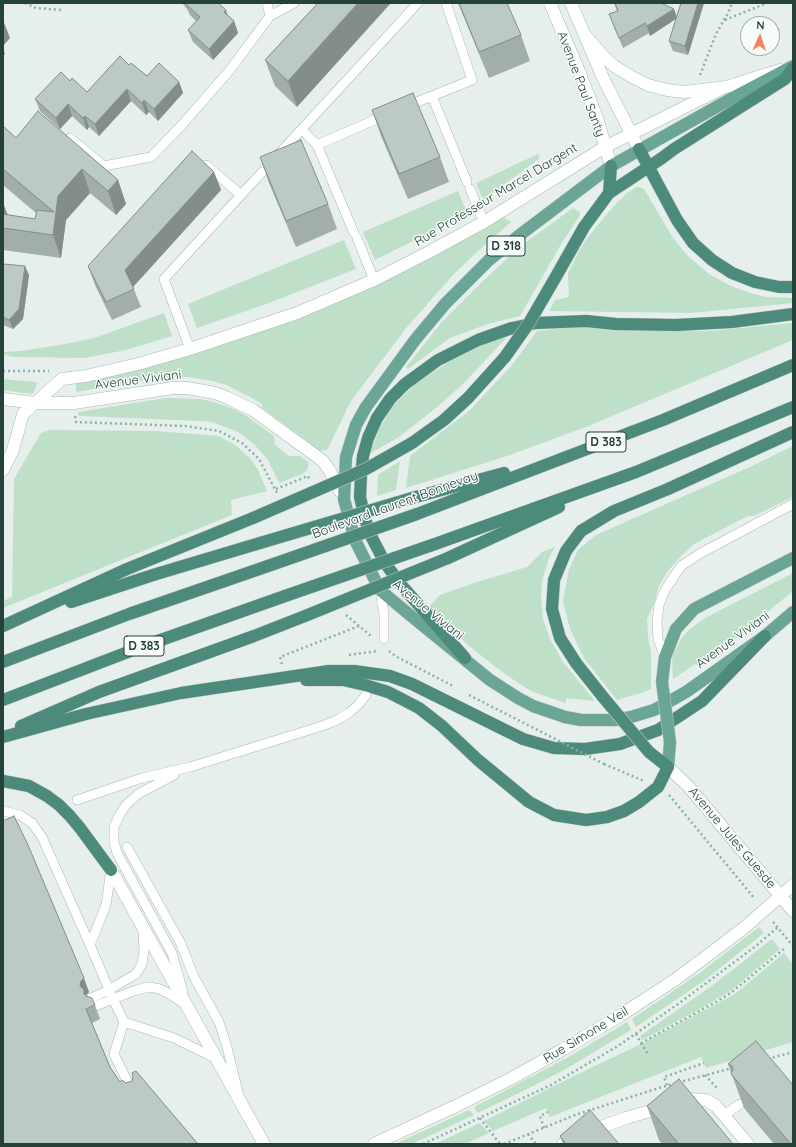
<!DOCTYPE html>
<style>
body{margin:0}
#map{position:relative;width:796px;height:1147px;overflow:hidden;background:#e6efeb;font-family:Quicksand,sans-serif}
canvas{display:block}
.frame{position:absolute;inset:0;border:4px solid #24423a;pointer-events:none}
.north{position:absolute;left:740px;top:16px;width:40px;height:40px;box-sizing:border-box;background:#f7fbf9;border:1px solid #a3b1ad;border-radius:50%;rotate:3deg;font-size:11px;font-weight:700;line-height:16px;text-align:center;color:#24423a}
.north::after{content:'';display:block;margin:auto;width:14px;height:18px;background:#f4845f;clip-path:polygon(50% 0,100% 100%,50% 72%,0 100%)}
</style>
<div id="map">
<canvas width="796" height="1147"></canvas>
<div class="frame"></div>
<div class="north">N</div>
</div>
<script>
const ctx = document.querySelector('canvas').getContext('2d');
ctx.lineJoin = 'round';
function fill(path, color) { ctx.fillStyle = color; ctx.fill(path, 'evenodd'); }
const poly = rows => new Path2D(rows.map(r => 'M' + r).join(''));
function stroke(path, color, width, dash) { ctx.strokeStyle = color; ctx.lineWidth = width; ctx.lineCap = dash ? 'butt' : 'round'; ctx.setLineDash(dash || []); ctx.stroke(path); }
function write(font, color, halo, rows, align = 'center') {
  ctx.font = font + ' Quicksand,sans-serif'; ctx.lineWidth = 3; ctx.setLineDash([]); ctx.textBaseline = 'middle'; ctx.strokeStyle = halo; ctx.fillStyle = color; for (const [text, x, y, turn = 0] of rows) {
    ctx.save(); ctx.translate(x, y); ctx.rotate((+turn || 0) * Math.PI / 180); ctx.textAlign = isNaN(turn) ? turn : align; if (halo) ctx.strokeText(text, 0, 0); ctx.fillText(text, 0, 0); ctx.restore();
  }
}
fill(poly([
 [538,154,540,158,483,200,476,183],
 [636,187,639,187,644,189,673,238,687,255,709,274,731,286,750,293,766,297,793,298,793,303,691,313,549,311,555,300,569,297,568,273,579,251,587,238,613,207,626,194],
 [458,191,466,210,423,236,375,260,363,232],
 [573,208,580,212,580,215,560,246,520,316,488,324,450,338,408,369,406,367,441,323,479,285,519,247],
 [501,215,511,222,480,249,452,276,407,327,351,401,327,450,320,451,261,407,263,405,252,398,226,385,213,381,188,377,163,377,76,392,76,382,271,326],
 [344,240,356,269,269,303,197,328,188,304],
 [164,313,172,336,126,350,85,358,13,357,3,354,3,352,21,351,60,345,94,338],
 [793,323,793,340,586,427,507,456,406,488,410,456,469,411,512,365,537,331,565,328,594,328,634,331,710,331],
 [507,337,464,383,436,408,399,437,369,454,379,430,391,408,415,384,464,352],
 [3,379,35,382,37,383,34,392,32,394,9,391,3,390],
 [165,398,200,399,214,402,236,410,248,417,274,436,275,445,289,456,300,456,309,463,307,470,302,474,279,483,268,460,254,444,238,432,212,422,200,421,79,416,78,412],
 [50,430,156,431,219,436,235,445,250,458,258,470,267,491,231,500,232,515,3,608,3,601,12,597,14,479,41,433],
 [793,446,793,497,754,516,748,516,694,544,681,556,667,572,659,586,654,604,647,619,648,637,651,653,651,689,641,693,617,700,584,658,570,629,563,601,569,569,578,550,596,535,752,466],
 [400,461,396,490,377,496,378,475],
 [555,547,549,558,542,581,541,598,543,619,550,639,563,662,595,701,566,698,566,703,533,692,518,683,493,665,468,645,428,608,440,595,474,583,527,567,542,552],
 [793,573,793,591,702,666,695,664,673,679,672,660,674,652,683,636,689,630,705,618],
 [759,927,764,933,705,980,636,1027,632,1019,701,972],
 [772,939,780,949,740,983,727,993,705,1006,642,1040,640,1036,713,985],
 [784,953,793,964,793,1042,706,1068,701,1057,550,1117,546,1108,493,1131,484,1121,580,1073,639,1045,735,994],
 [627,1022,631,1030,566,1069,529,1088,478,1113,474,1107,572,1055],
 [469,1110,474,1115,412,1144,395,1144],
 [480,1123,489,1133,465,1144,435,1144]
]), '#bfe0c8');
const service = poly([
 [446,3,472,80,432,96,467,182],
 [270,16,294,3],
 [405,107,432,96],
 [302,130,317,145,386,115],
 [70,138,104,166,151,157,181,126,230,70,270,16,267,3],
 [317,145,354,233],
 [470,189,484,222],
 [241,195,418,3],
 [357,238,374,280],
 [190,349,164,279,241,195,206,165],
 [380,590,384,615,384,639],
 [665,657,658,639,657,622,659,605,665,590,681,566,701,553,793,504],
 [174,775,138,794,126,805,120,814,114,827,114,842,117,853,172,953,183,992],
 [77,800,142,778,190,767,322,726,337,720,349,713,358,705,366,695],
 [3,811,20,815,32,823,42,837,90,945],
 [127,847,181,944,194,977,219,1022,227,1047,238,1092],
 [111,870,106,905,90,945,113,999,124,1022,114,1054,132,1091],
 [91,998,109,990,136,974,142,964,144,951,143,930],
 [95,1006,136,990,149,987,160,989,171,995,186,1005],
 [124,1022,174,1038,215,1058],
 [724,1115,740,1104]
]);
const minor = poly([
 [3,470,13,450,23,414,52,388],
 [111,870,264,1144],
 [374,1144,460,1104,512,1078,562,1050,621,1015,676,979,711,953,745,927,793,885],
 [563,1144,579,1135,626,1118,691,1099,706,1100,716,1106,748,1144]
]);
const tertiary = poly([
 [52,388,62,379,86,376,138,364,190,349,297,313,374,280,429,252,484,222,605,147,723,88],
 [3,399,36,403,74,403,173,388,187,388,215,393,228,398,253,410,323,461,330,471,340,491],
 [668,767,688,786,793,911]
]);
const secondary = poly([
 [550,3,579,71,597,118,611,166],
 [571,3,603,78,639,149],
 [584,34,605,58,614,66,632,77,648,85,667,90,684,92,726,87,780,70]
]);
const primary = poly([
 [793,66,736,96,611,166,521,234,489,260,445,304,415,340,366,407,356,425,346,457,344,499,355,540,380,590,416,620,490,680,518,698,533,706,565,717,581,720,615,720,631,717,654,710,686,692,765,636,793,612],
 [662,682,665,657,676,629,694,609,793,558],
 [668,767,670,742]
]);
const trunk = poly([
 [639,149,677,220,693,243,712,260,732,273,755,282,779,287,793,287],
 [609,193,662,158,674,149,785,79,793,68],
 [558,273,584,227,609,193,611,166],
 [412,443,444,420,468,398,505,357],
 [412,498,504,473],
 [417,514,663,420,793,365],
 [435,544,636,472,793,407],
 [448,558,559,507],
 [71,602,153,575,260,543],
 [3,626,127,569,253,518],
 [465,658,402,586,385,563,371,536,365,519,360,497,361,476,363,456,368,438,377,418,390,399,405,384,438,360,478,340,512,328,536,323,586,321,616,324,676,325,732,322,793,314],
 [3,662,129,614,268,566],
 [306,680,343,680,365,685,388,692,419,708,442,726,478,760,529,802,554,815,586,820,607,817,624,811,639,802,658,787,668,767,649,752],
 [603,697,576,663,560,638,552,609,554,580,566,551,581,531,614,511,668,489,793,432],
 [3,700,141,647,285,596],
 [21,726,99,692,254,636,305,616],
 [3,737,86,714,181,693,329,671,354,671,390,676,412,684,523,739,554,748,585,749,620,744,658,730,702,701,765,636],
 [3,781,29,786,47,796,59,805,70,816,80,828,111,870]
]);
stroke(service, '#a8b8b2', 10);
stroke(minor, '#a8b8b2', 13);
stroke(tertiary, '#a8b8b2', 13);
stroke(secondary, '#a4bbb3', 13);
stroke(primary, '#c2cac8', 13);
stroke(trunk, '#c2cac8', 13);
stroke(poly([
 [25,3,36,8,62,10],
 [725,20,767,3],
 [700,75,716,34,728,13,732,3],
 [3,371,49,371],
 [75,416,76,422,185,426,219,431,242,443,259,459,277,493],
 [276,489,308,476,309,479],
 [346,615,371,636],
 [389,651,397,657,453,686],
 [349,655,377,651],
 [282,664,280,657,359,626],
 [604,764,644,781],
 [669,795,755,899],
 [773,922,793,946],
 [636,1034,641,1043,716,1002,732,992,785,948],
 [641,1043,648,1054],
 [768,1059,793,1052],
 [705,1075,717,1088],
 [667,1085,664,1077,704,1063],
 [480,1118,500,1144],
 [544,1128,540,1116,548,1112],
 [528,1134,536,1144],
 [423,1144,551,1085,618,1046,678,1004,756,946,777,928],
 [504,1144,575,1115,662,1087,732,1068]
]), '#86b3a5', 2.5, [2, 3]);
stroke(service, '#fff', 9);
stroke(minor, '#fff', 12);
stroke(tertiary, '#fff', 12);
stroke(secondary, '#fff', 12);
stroke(primary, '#6aa596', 12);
stroke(trunk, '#4c8a7c', 12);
const primaryBridge = poly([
 [662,682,670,742]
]);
const trunkBridge = poly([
 [505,357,529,323,558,273],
 [253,518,366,469,412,443],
 [260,543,412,498],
 [268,566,417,514],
 [285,596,435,544],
 [305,616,448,558],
 [603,697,649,752]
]);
stroke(primaryBridge, '#c2cac8', 13, []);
stroke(trunkBridge, '#c2cac8', 13, []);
stroke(poly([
 [469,695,604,764]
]), '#86b3a5', 2.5, [2, 3]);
stroke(primaryBridge, '#6aa596', 12);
stroke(trunkBridge, '#4c8a7c', 12);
fill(poly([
 [182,3,220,3,219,4,228,16,234,21,238,33,213,60,193,42,188,30,196,21,190,15,187,9],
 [318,3,297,107,275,86,265,60],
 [458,3,507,3,521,35,530,61,489,78],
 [614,3,661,3,674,9,677,17,681,3,704,3,688,55,673,51,669,41,676,19,650,36,649,33,623,48,609,14,617,11],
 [129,65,147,76,179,82,183,93,158,121,149,112,146,115,131,101,99,136,89,127,87,130,72,116,60,129,40,111,35,99,70,81,87,92],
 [372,110,440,157,449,182,408,199,381,136],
 [3,126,16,138,118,180,126,204,116,215,90,193,66,220,61,258,3,250,3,204,8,215,35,219,36,213,3,185],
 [260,157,328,204,337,229,296,247,269,183],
 [214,172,221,190,133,287,141,307,112,320,95,285,88,266],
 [3,264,29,275,23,319,13,329,3,325],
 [3,821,89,992,86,995,87,997,95,1005,100,1019,92,1023,110,1067,120,1082,3,1144],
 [728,1064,793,1085,793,1144,774,1144,744,1108],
 [647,1106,733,1144,662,1144,659,1140],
 [560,1136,619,1144,563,1144]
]), '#a1aea9');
fill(poly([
 [358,3,391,3,297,107,288,81],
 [698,3,704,3,688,55,685,46],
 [674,9,677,18,650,36,647,26],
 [226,10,230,22,224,12],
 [3,20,10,38,3,46],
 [234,21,238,33,213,60,209,49],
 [3,49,5,54,3,56],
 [179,82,183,93,158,121,154,109],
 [127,89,131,101,99,136,95,124],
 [144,100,149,112,146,115,142,103],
 [68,104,72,116,60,129,56,118],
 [85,116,89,127,87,130,83,118],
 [82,169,90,193,66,220,61,258,53,235,58,196],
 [214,172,221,190,132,288,125,270],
 [118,180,126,204,116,215,108,191],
 [4,205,12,228,3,216],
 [25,266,29,275,23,319,13,329,9,320],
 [84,978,89,992,86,995,90,1004,80,986,81,981]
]), '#838d89');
const building = poly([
 [185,3,218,3,226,10,224,12,234,21,209,49,188,30,200,17,185,3],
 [318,3,358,3,288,81,265,60,318,3],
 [459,3,507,3,521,35,479,52,459,3],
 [615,3,661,3,674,9,647,26,645,23,619,38,609,14,618,11,615,3],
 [681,3,698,3,685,46,669,41,681,3],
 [120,56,129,65,131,63,147,76,159,63,179,82,154,109,144,100,142,103,127,89,95,124,85,116,83,118,68,104,56,118,35,99,61,72,70,81,72,78,87,92,120,56],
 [413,93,440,157,399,174,372,110,413,93],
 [38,111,118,180,108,191,82,169,58,196,53,235,3,228,3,214,35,219,37,210,54,212,3,169,3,126,16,138,38,111],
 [301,140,328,204,286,221,260,157,301,140],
 [192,151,214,172,125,270,134,289,106,302,88,266,192,151],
 [3,264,25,266,19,309,9,320,3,317,3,264],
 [14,816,28,845,84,978,81,981,80,986,84,990,84,994,86,996,92,998,95,1005,86,1009,110,1067,120,1082,122,1080,126,1083,132,1081,133,1077,132,1073,136,1071,198,1144,3,1144,3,821,14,816],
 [756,1041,793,1085,793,1144,791,1144,731,1074,733,1069,732,1066,728,1064,756,1041],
 [679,1079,733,1144,679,1144,647,1106,679,1079],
 [590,1110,619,1144,566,1144,560,1136,590,1110]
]);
fill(building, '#bbcac4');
stroke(building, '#838d89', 1);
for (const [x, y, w] of [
 [506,246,38],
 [606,442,40],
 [144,646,40]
]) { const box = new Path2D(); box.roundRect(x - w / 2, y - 10, w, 20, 3); ctx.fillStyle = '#f7fbf9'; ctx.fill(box); stroke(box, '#24423a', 1); }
write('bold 12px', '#24423a', null, [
 ["D 318",506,246],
 ["D 383",606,442],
 ["D 383",144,646]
]);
write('13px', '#24423a', '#f7fbf9', [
 ["Avenue Paul Santy",581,84,69],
 ["Rue Professeur Marcel Dargent",496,195,-31],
 ["Avenue Viviani",138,380,-7],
 ["Boulevard Laurent Bonnevay",395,505,-20],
 ["Avenue Viviani",428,610,39],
 ["Avenue Viviani",733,640,-36],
 ["Avenue Jules Guesde",732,838,50],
 ["Rue Simone Veil",586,1035,-31]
]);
</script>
